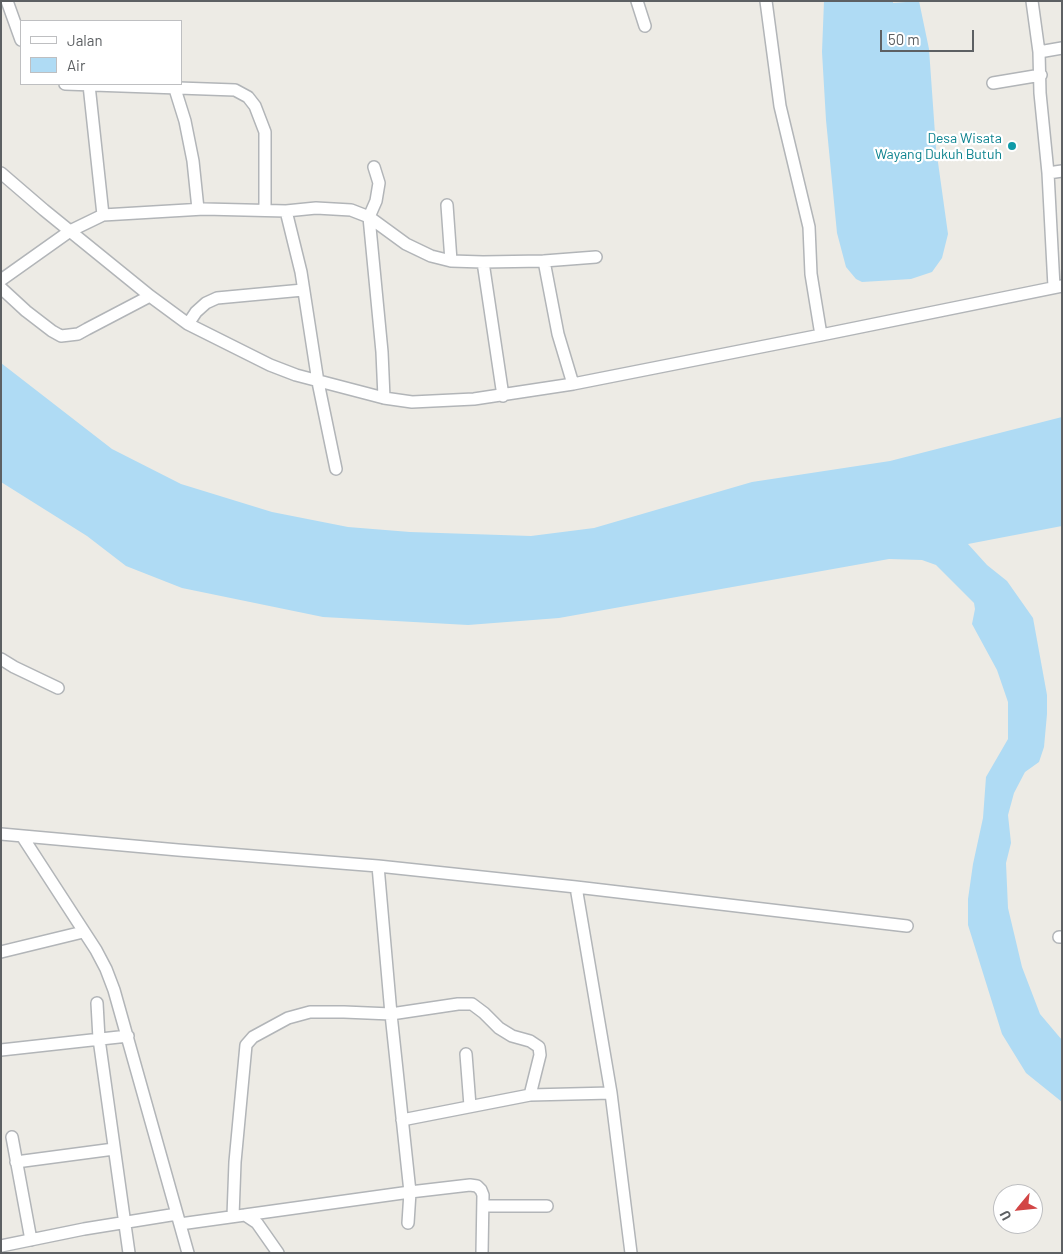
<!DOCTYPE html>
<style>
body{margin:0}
#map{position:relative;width:1063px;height:1254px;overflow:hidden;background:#edebe5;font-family:Barlow,sans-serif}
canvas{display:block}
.frame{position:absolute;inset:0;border:2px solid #5d6063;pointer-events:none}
.legend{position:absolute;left:20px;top:20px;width:162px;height:65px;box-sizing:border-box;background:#fff;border:1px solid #bebfc1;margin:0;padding:6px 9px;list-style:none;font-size:15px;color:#5d6063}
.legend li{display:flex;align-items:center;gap:10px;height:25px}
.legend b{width:25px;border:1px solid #bebfc1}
.north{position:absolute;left:993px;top:1184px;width:50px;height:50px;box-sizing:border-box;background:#fff;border:1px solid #bebfc1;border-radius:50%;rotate:242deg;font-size:14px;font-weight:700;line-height:20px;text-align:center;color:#5d6063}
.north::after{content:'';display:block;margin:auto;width:18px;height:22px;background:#d24646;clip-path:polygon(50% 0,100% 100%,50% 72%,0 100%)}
.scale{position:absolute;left:880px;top:30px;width:94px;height:22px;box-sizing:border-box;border:2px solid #5d6063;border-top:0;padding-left:6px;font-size:15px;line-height:18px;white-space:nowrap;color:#5d6063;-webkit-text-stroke:4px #fff;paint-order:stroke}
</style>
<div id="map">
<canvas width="1063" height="1254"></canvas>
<div class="frame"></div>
<ul class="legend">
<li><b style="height:6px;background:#fff"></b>Jalan</li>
<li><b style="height:14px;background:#afdbf4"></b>Air</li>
</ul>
<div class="north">U</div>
<div class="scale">50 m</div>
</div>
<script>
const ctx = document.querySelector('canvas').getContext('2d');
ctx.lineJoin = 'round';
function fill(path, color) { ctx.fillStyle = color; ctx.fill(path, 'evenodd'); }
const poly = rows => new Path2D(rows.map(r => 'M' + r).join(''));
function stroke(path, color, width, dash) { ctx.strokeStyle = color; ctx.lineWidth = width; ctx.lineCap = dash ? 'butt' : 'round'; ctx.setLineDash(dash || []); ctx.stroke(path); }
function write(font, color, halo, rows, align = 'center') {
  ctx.font = font + ' Barlow,sans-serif'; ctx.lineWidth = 4.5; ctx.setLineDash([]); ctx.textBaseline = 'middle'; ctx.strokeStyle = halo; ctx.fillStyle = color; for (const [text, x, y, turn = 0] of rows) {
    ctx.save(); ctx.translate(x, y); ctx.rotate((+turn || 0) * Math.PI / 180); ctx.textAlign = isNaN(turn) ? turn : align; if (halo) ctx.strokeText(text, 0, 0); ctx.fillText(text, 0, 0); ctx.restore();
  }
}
fill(poly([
 [824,1,893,1,893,3,919,1,929,49,936,148,948,234,942,258,932,272,911,279,862,282,856,279,846,267,837,233,826,120,822,52],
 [1,363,112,449,181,484,272,512,348,527,410,532,531,536,594,528,752,482,890,461,1062,417,1062,526,968,544,987,565,1007,581,1033,618,1047,695,1047,714,1044,747,1039,762,1025,772,1014,793,1008,815,1011,843,1006,863,1008,908,1022,967,1040,1014,1062,1040,1062,1102,1026,1073,1002,1034,968,925,968,899,973,864,983,818,986,777,1008,739,1008,702,997,670,972,624,975,609,974,603,936,565,922,560,889,559,559,618,468,625,323,617,182,588,126,566,87,536,1,482]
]), '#afdbf4');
const minor = poly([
 [7,1,21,40],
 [637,1,645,26],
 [766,1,780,106,809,227,811,274,821,335],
 [1032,1,1039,52,1040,93,1048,173,1054,287],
 [1039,52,1062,48],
 [993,83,1041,75],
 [65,84,235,90,248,97,255,106,265,132,265,209],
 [89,85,103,215,204,209,286,211,316,208,351,210,369,217,406,244,431,256,451,261,483,262,503,396],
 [175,89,185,121,193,161,198,209],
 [374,167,379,183,376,201,369,217,382,352,384,398],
 [1,173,44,210,150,296,188,324,270,365,296,375,384,398,412,402,474,399,573,384,821,335,1062,286],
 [1048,173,1062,171],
 [447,205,451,261],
 [286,211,301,272,318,382,336,469],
 [544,261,558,334,573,384],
 [483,262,544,261,596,257],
 [1,280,70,231,103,215],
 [1,288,26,311,52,331,61,336,78,334,87,329,150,296],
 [188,324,196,312,206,303,217,298,303,290],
 [1,659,14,667,58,688],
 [1,834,178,850,378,866,576,887,907,926],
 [22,836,96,950,106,969,114,990,188,1253],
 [378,866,391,1014,458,1004,472,1004,484,1013,499,1028,512,1036,530,1041,539,1047,540,1055,530,1095],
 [576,887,611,1093,631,1253],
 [1059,937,1062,937],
 [1,952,83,932],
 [97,1003,99,1039,129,1253],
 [1,1050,128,1036],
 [466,1054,470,1106],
 [402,1120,530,1095,611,1093],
 [12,1137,31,1240],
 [16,1162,114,1149],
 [484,1206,547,1206],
 [245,1215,257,1223,278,1253],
 [233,1216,235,1162,246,1045,253,1037,288,1018,310,1012,344,1012,391,1014,410,1192,408,1223],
 [180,1224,410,1192,470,1185,477,1186,481,1190,483,1195,482,1253],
 [1,1246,84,1229,177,1214]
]);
stroke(minor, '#b2b5b8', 14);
stroke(minor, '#fff', 11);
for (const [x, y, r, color] of [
 [1012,146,5,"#0f9aa8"]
]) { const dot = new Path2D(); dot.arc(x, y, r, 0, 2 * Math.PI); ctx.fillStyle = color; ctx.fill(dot); stroke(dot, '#fff', 2); }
write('14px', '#0d838f', '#fff', [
 ["Desa Wisata",1002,138],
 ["Wayang Dukuh Butuh",1002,154]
], 'right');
</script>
